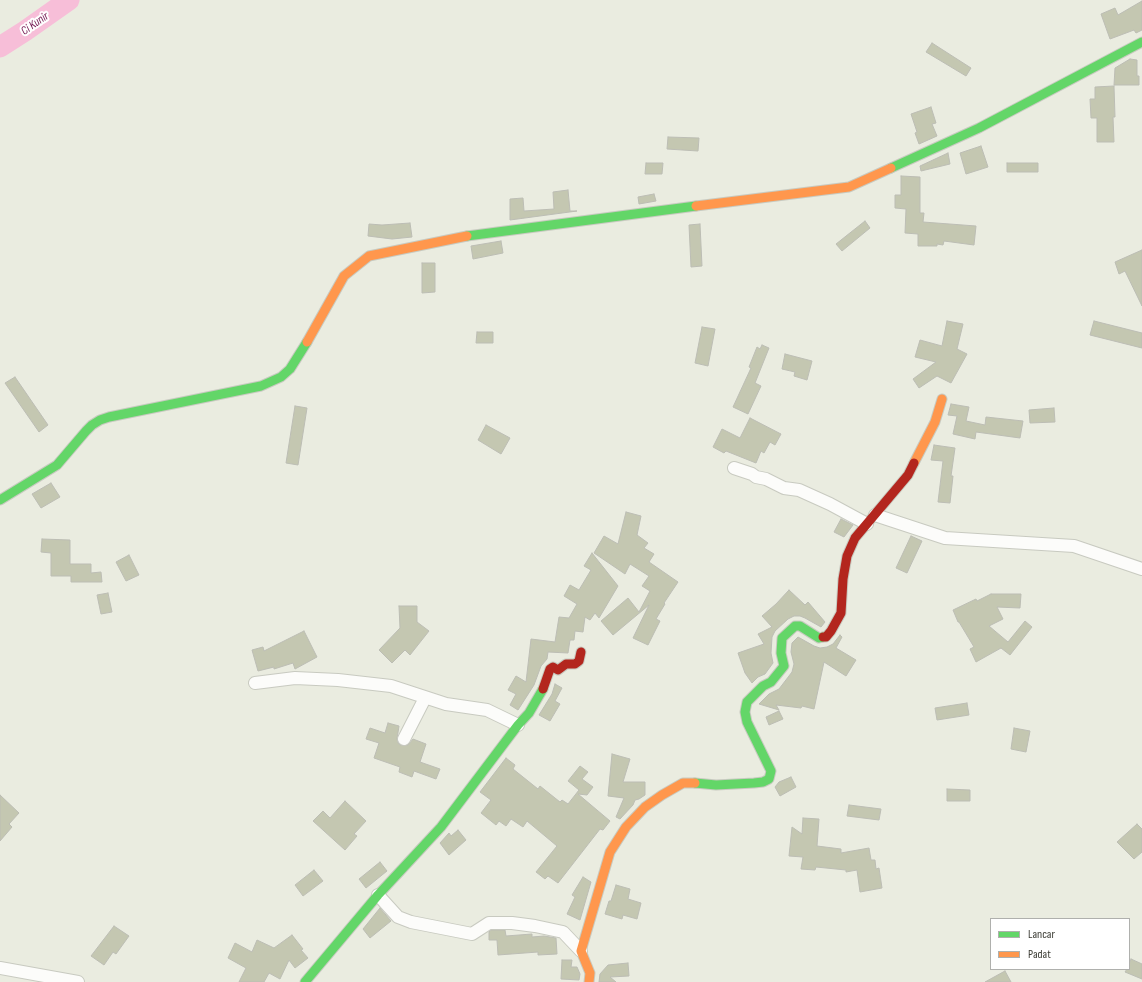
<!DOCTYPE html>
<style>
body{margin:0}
#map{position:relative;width:1142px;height:982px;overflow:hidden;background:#eaece0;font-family:"Sofia Sans Condensed",sans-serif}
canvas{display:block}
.legend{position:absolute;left:990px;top:918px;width:140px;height:52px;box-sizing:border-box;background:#fff;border:1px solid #afb0ad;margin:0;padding:5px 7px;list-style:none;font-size:12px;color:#383931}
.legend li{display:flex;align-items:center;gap:8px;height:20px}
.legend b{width:20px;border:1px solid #afb0ad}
</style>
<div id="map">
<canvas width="1142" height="982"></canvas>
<ul class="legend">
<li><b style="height:5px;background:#63d668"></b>Lancar</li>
<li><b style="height:5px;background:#ff974d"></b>Padat</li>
</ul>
</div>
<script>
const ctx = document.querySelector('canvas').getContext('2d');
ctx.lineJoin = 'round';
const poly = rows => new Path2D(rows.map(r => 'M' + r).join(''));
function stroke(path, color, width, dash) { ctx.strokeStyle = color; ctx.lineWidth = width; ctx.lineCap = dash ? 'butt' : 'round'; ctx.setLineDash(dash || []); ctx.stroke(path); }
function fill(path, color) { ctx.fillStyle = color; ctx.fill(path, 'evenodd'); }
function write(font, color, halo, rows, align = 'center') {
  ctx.font = font + ' "Sofia Sans Condensed",sans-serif'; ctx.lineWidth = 4; ctx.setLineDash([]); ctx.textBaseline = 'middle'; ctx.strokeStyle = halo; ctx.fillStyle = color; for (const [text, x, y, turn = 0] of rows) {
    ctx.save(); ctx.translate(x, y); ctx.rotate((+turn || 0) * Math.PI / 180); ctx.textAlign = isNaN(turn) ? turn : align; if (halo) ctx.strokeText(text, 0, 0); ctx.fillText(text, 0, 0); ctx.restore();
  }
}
stroke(poly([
 [0,47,25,31,69,0]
]), '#f7bed8', 21);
const building = poly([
 [1142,1,1142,30,1136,33,1134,30,1110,39,1101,14,1115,8,1118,15,1142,1],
 [932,43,971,68,966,76,926,52,932,43],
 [1130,59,1137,60,1137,76,1139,76,1139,85,1114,85,1115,68,1130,59],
 [1114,86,1115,117,1113,117,1114,142,1097,142,1097,118,1091,118,1090,99,1095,99,1095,87,1114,86],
 [931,107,936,123,932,124,937,136,919,144,915,133,917,132,911,114,931,107],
 [668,137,699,138,698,151,667,149,668,137],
 [981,146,988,167,966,174,960,153,981,146],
 [948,153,950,164,921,171,920,166,948,153],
 [646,163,663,163,662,174,645,174,646,163],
 [1007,163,1038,163,1038,172,1007,172,1007,163],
 [901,176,920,177,920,213,924,213,923,222,976,226,974,245,944,241,943,245,937,244,937,246,918,246,918,234,905,233,906,209,895,208,895,195,901,195,901,176],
 [568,190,570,211,577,211,510,220,510,199,523,198,524,211,554,209,553,192,568,190],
 [654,194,656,201,639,204,638,197,654,194],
 [865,221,870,228,842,251,836,244,865,221],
 [410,223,412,237,392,239,368,236,369,224,382,225,410,223],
 [700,224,702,266,691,267,689,225,700,224],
 [501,241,503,253,473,259,471,246,501,241],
 [1142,250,1142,306,1125,271,1119,274,1115,262,1142,250],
 [422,263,435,263,435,292,422,293,422,263],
 [947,321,963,324,957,349,967,354,951,383,937,376,919,388,913,379,936,362,915,357,920,340,942,346,947,321],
 [1094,321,1142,333,1142,348,1090,335,1094,321],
 [702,327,715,329,708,366,695,363,702,327],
 [477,332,493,332,493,343,476,343,477,332],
 [762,345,769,348,755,383,761,386,748,414,733,407,751,368,749,367,757,347,760,349,762,345],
 [785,354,812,361,807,380,794,376,795,372,782,369,785,354],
 [15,377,48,425,39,432,5,383,15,377],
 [951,404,969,407,966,421,985,425,986,417,1023,421,1020,438,976,432,975,439,953,434,957,416,948,415,951,404],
 [295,406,307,408,298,465,286,463,295,406],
 [1054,408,1055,422,1030,423,1029,410,1054,408],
 [750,418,781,434,775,445,770,442,764,453,761,451,756,463,726,451,724,453,713,447,722,429,740,438,750,418],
 [486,425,510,438,501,454,478,440,486,425],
 [934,445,955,448,951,476,953,476,950,503,938,502,943,461,931,460,934,445],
 [51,483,60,497,41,508,32,494,51,483],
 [626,512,641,516,637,535,648,543,644,548,654,554,649,562,678,582,664,603,665,604,656,619,660,621,648,645,633,638,649,605,613,635,601,621,628,598,639,612,650,591,642,586,649,576,630,564,625,574,594,553,604,536,618,544,626,512],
 [841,519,853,525,844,537,834,532,841,519],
 [911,536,922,541,907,573,896,568,911,536],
 [42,539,70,540,70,564,91,564,91,573,101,572,102,582,71,582,71,576,51,576,51,553,41,552,42,539],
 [592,553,618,586,599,618,595,613,590,620,585,617,583,632,575,631,574,640,570,640,568,653,548,652,547,659,541,666,534,685,518,710,510,705,516,694,508,690,516,676,526,682,531,639,555,642,559,617,569,618,577,604,564,596,570,585,579,590,591,570,584,566,592,553],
 [129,555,139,575,126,581,116,562,129,555],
 [789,590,805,605,808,602,825,622,821,627,805,618,800,616,794,616,788,619,775,631,772,637,771,653,773,663,765,674,758,677,752,683,745,673,738,653,764,644,758,634,772,627,762,616,776,604,789,590],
 [108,593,112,612,101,614,97,595,108,593],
 [991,594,1021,594,1020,608,997,607,1003,619,989,626,1008,642,1025,621,1032,627,1010,655,1001,648,976,662,970,649,974,647,959,622,958,622,953,610,976,599,977,601,991,594],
 [399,606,417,606,417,622,429,631,410,655,405,650,392,663,379,650,400,628,399,606],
 [304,631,317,657,295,669,293,663,274,669,274,667,258,671,252,650,263,647,264,651,304,631],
 [840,635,842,637,836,648,856,660,846,676,824,662,814,709,802,706,801,708,776,705,779,710,759,704,769,694,779,689,792,672,794,664,791,652,792,643,798,637,814,646,820,648,827,647,833,644,840,635],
 [555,684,562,688,555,701,560,704,550,721,539,715,552,694,555,684],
 [967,703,969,715,937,720,935,708,967,703],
 [779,711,783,719,769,725,766,717,779,711],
 [388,723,399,726,397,739,398,743,400,745,408,745,413,739,426,744,420,762,440,769,436,779,414,771,412,777,399,772,400,767,374,758,379,743,366,739,370,728,385,733,388,723],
 [1014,728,1030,731,1026,752,1011,749,1014,728],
 [612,754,630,759,623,782,645,782,645,795,639,799,635,800,633,805,620,819,616,817,624,798,608,796,612,754],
 [506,758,515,765,513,769,538,789,540,786,560,802,562,800,568,804,579,790,568,781,580,766,588,772,582,779,593,787,587,795,578,794,610,821,603,830,600,829,558,883,548,876,545,879,536,872,557,846,527,821,523,827,511,819,506,826,499,821,496,825,481,813,491,800,480,792,506,758],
 [791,777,796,787,780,796,775,787,779,782,791,777],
 [947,789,970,790,970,801,947,801,947,789],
 [0,795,19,813,9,824,12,827,0,841,0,795],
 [345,801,366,821,354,834,357,836,345,850,313,821,323,811,330,818,345,801],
 [849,805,881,809,879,820,847,816,849,805],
 [803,818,819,819,817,846,841,849,841,853,869,848,871,860,875,860,876,869,879,868,882,888,860,892,857,870,846,872,846,870,816,867,815,870,801,869,803,857,789,856,792,827,802,834,803,818],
 [1137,824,1142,829,1142,852,1134,859,1117,842,1137,824],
 [458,830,466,840,449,855,440,843,449,833,451,836,458,830],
 [380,862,387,871,366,888,359,879,380,862],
 [314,870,323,881,303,896,295,885,314,870],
 [583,877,591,882,580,920,567,914,575,897,572,895,583,877],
 [616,885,630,889,628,899,641,903,637,919,623,915,622,919,605,914,609,901,611,901,616,885],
 [380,908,391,921,370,938,363,929,380,908],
 [114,926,129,936,116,954,113,952,104,965,91,956,114,926],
 [491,930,505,930,506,936,532,934,532,937,544,936,556,938,557,954,538,955,538,952,498,955,497,940,489,940,489,932,491,930],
 [292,935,303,949,301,950,308,958,295,968,289,960,280,979,269,973,264,982,239,982,246,968,228,958,235,943,252,952,257,940,274,948,292,935],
 [1131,959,1142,964,1142,979,1125,972,1127,969,1129,969,1129,964,1131,959],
 [562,960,572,960,571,967,577,967,580,974,579,980,561,979,562,960],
 [628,963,629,976,610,977,616,982,599,982,600,974,608,965,628,963],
 [1005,971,1011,982,985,982,1005,971]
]);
fill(building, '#c4c7b1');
stroke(building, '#bcbdb4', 1);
const street = poly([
 [734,468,752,474,756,477,766,479,784,488,799,490,830,504,867,524],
 [875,515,945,538,1074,546,1142,569],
 [255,683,295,678,338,680,391,686,446,704,487,710,518,725],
 [404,739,425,698],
 [378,895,398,917,411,922,472,934,489,923,512,923,535,926,563,932,581,951],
 [0,968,78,982]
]);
const fast = poly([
 [891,168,979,128,1142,42],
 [467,236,696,206],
 [0,500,57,465,86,431,92,425,100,420,109,417,261,386,281,377,290,369,307,342],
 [695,783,716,785,754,783,763,782,769,779,771,771,747,722,745,712,747,702,763,686,771,682,784,666,781,653,782,638,795,626,800,626,819,638,823,637],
 [305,982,378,895,441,827,518,725,529,713,543,689]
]);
const slow = poly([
 [696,206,849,187,891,168],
 [307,342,344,276,369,256,467,236],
 [914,463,935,422,942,399],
 [589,982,590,973,581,951,610,852,626,827,645,807,662,795,683,783,695,783]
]);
const jam = poly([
 [823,637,826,637,831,631,841,613,843,579,847,556,855,538,908,475,914,463],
 [543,689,550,669,553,667,558,670,566,664,575,664,579,661,581,652]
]);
stroke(street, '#c8cac0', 14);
stroke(fast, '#c8cac0', 11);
stroke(slow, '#c8cac0', 11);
stroke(jam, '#c8cac0', 11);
stroke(street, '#fcfcfa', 12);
stroke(fast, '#63d668', 9);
stroke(slow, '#ff974d', 9);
stroke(jam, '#b3261e', 9);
write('italic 12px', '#72154f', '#fff', [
 ["Ci Kunir",35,24,-35]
]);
</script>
